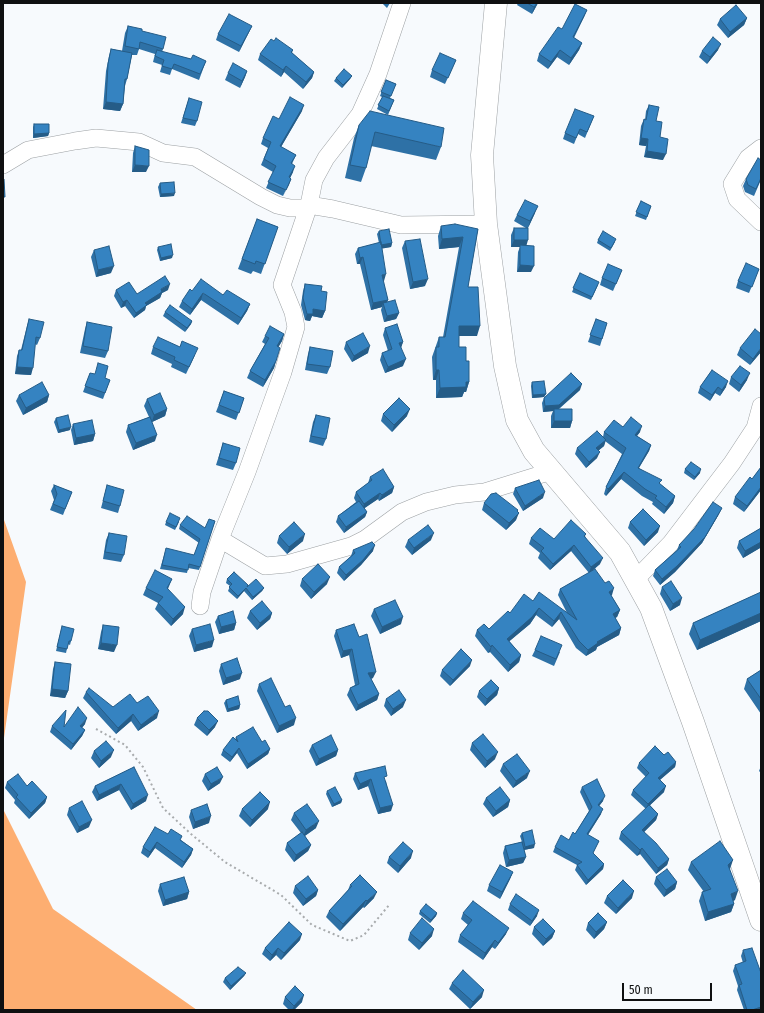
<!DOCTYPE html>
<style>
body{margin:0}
#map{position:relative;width:764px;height:1013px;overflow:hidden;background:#f7fafd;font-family:"Fira Sans Condensed",sans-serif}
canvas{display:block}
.frame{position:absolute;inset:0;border:4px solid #0f1011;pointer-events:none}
.scale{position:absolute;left:622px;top:983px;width:90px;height:18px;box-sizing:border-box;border:2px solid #0f1011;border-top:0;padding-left:5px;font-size:12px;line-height:14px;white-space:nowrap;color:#0f1011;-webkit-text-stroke:3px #f7fafd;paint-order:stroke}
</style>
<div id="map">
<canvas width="764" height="1013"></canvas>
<div class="frame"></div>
<div class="scale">50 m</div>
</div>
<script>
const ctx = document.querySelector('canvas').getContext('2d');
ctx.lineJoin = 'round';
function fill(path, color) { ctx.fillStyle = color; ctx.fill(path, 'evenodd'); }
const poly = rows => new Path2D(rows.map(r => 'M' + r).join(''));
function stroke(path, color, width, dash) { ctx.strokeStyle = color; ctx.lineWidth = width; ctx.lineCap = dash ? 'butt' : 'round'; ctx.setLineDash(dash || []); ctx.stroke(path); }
fill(poly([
 [3,517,26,582,3,745],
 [3,809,53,909,197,1010,3,1010]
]), '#fdae71');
const minor = poly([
 [761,148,748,158,732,184,737,199,761,222],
 [3,165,28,150,75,141,96,138,139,142,163,153,195,157,261,197,277,205,290,208,303,208,309,205,333,209,401,225,486,224],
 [220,539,265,566,287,564,351,546,365,539,402,512,426,502,455,495,484,492,552,471],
 [636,579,671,543,732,463,755,428,761,406],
 [200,606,202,592,220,539,247,472,283,372,296,327,293,312,282,285,309,205,314,180,326,158,360,114,378,74,402,3]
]);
const major = poly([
 [496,3,482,155,486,224,505,366,517,420,534,451,620,552,651,608,693,722,761,920]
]);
stroke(minor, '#9ca0a3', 18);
stroke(major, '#9ca0a3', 23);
stroke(poly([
 [96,729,125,745,143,767,163,808,191,834,225,862,281,895,312,925,350,941,364,935,390,904]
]), '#a8abad', 2, [2, 3]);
stroke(minor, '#fff', 17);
stroke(major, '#fff', 22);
fill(poly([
 [382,3,390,3,387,8],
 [518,3,538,3,532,14,517,5],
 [587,10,584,17,574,38,582,43,579,50,569,65,557,57,548,69,537,61,539,54,562,29],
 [747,18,744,25,728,38,717,25,720,19],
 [128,26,142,31,163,49,162,52,191,59,206,61,199,80,172,69,170,75,160,72,162,65,153,62,155,54,139,49,137,55,132,55,127,79,125,86,123,104,120,111,103,109,106,71,109,56,111,49,122,51,125,33],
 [252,26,239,52,216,40,218,34],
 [274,41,293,50,292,53,314,72,312,78,303,89,284,72,281,77,258,60,260,54],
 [718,50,707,64,699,57,702,51],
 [456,60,445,84,430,77,432,70],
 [247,71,245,77,240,88,225,80,228,73],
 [352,76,350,79,342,88,334,81,336,78],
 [386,80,396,84,390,98,394,100,388,115,377,109,382,97,380,96],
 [189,98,197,121,195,126,181,123],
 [649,105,656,121,660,137,663,160,644,157,646,146,639,145,641,126,644,119,645,120,646,111],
 [302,111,281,147,296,155,292,164,293,172,290,178,291,179,283,196,266,188,273,172,261,165,268,148,261,144,263,138,279,119],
 [594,116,585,138,578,134,574,144,563,139,565,133],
 [34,124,49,133,48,136,33,138,33,127],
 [359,125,441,147,436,160,371,146,366,168,361,182,345,178,354,138],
 [135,146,146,172,132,172,133,153],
 [761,160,761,182,760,182,754,196,745,192,743,186,746,179],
 [160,183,174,196,160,197,158,187],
 [641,201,651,206,646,220,635,216],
 [535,213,528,228,526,245,531,272,517,272,518,252,520,247,511,247,511,235,514,228,526,228,514,221,517,215],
 [257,219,278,227,261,274,253,271,251,274,238,269],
 [441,226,478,229,468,287,477,336,459,336,459,347,466,361,469,382,466,392,464,392,462,397,436,398,436,380,433,380,432,357,439,337,443,337,459,247,439,249,438,236],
 [379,231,392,243,391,247,382,248,383,281,388,300,387,302,399,313,396,319,384,322,381,310,382,307,371,310,360,264,357,264,355,254,358,248,379,243,377,234],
 [598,240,615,242,610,251,597,243],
 [405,241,425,286,410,289,402,248],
 [158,247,172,258,160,261,157,250],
 [94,250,111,273,96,277,91,257],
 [759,269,749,293,736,288,738,281],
 [622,270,613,291,600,285,602,278],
 [580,273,598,285,591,300,572,292],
 [305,284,321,291,325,311,322,318,312,316,310,321,305,320,301,305,303,291],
 [116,290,137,294,168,290,162,293,160,298,146,306,145,310,134,318,125,306,121,308,114,296],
 [192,291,250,304,247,311,238,325,201,300,190,315,179,307,182,301],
 [165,312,192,321,191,324,185,332,163,316],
 [29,319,40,338,37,345,35,344,31,375,15,374,17,356,19,350,21,350,27,326],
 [596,319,607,323,600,346,588,342],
 [87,322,108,351,105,358,80,353,85,329],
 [385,328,403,342,401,347,403,366,385,373,380,360,382,353,388,351,383,335],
 [284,334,282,341,278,347,276,361,274,368,263,387,247,378,250,371,265,344,262,342,265,336],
 [346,342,368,353,352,362,344,349],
 [153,347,195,355,186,374,171,367,172,364,151,354],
 [310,347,330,367,327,374,305,370,308,354],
 [740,348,761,352,750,365,737,355],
 [712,370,726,387,720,396,715,393,710,401,698,393,700,387],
 [90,373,110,380,103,399,83,392],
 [731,377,747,380,739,392,729,384],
 [532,382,546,394,544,397,532,398,531,386],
 [580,390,559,409,572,421,570,428,551,428,551,416,553,411,543,412,542,403,544,398],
 [224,391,244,398,236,420,216,412],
 [19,395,49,395,47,402,23,415,16,401],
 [147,399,167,409,165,416,152,422,155,441,133,450,126,432,128,425,149,417,144,406],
 [383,414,407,416,392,432,381,421],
 [316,415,326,439,323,446,309,442,313,422],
 [56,418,70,430,58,433,54,422],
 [73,424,95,434,93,441,74,445,71,430],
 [623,427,640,432,637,436,651,445,649,451,639,468,660,484,675,496,673,503,664,514,652,504,653,502,642,496,621,479,606,496,604,494,606,487,622,454,605,441,604,446,598,451,597,458,586,468,575,454,577,448,603,437,604,432],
 [223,443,236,463,233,470,216,465],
 [761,467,761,490,744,512,733,504,735,497,752,479],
 [685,469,700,473,694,480,684,473],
 [370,477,394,487,392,493,379,501,378,499,364,508,367,512,365,517,344,533,336,522,338,516,356,502,354,498,356,492,368,483],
 [54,485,72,492,63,515,50,510,54,500,51,491],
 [107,485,120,506,118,513,101,508],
 [515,488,543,498,523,511,513,494],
 [484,503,518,510,516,520,506,530,482,510],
 [719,514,702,543,675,572,660,585,653,576,655,570,677,550,679,545],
 [215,521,199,570,188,568,187,573,160,569,165,552,194,555,199,543,179,529,180,525,205,528],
 [166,522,179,522,175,530,165,525],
 [630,522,658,532,644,546,628,528],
 [761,528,761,550,760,548,743,558,737,548,739,541],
 [109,533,124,555,121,562,103,559,106,540],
 [586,534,585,536,600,564,590,573,612,595,611,595,620,610,617,617,615,618,621,628,619,635,597,647,596,650,586,656,576,648,559,619,552,627,536,615,530,624,509,641,521,655,519,662,508,672,490,652,488,653,475,636,477,630,489,629,510,613,533,601,567,613,558,595,560,589,589,573,571,551,550,570,538,558,540,553,529,544,531,538,554,539],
 [279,536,303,541,287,554,277,543],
 [408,540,431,540,412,555,405,547],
 [353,550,373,551,361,565,344,581,337,573,339,567,351,556],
 [172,579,168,589,183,614,171,626,155,609,158,603,143,595,146,588],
 [227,579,248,585,264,588,262,591,252,600,244,591,237,599,228,591,230,586,226,583],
 [302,579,327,584,311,599,300,586],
 [662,587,680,605,670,611,660,594],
 [761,592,761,621,697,650,689,634,693,623],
 [374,609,401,624,380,634,371,616],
 [250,611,272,613,270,619,257,630,247,618],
 [218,616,236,623,234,630,219,634,215,622],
 [103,625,114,652,98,649,101,632],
 [62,626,71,641,70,645,68,644,66,653,56,651],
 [192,629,212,647,194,652,189,636],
 [336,630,359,637,373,678,371,679,379,694,377,700,356,711,347,695,350,688,355,685,349,655,341,658,334,636],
 [535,650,560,652,554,666,532,656],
 [55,662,68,691,65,698,50,696,53,669],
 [221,664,240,679,223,685,219,671],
 [470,666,450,686,440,676,442,670],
 [761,670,761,714,744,689,747,679],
 [259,684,285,707,294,725,277,733,257,691],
 [499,688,497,695,485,706,477,697,479,691],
 [86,692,113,707,157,718,138,731,131,721,116,734,83,698],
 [386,699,403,707,391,716,384,706],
 [226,700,240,705,239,709,227,712,224,703],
 [197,718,215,727,207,736,194,725],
 [85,724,82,728,85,730,82,736,71,750,50,732,52,726,64,727],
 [236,737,262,742,270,749,268,754,247,769,237,753,230,762,221,755,223,750,235,740],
 [472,743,495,759,485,768,470,750],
 [312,745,338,750,336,756,316,766,309,751],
 [94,751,111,757,99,768,91,758],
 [664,755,676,762,675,767,660,780,664,792,650,805,658,814,656,820,644,832,669,859,667,865,656,874,640,854,637,856,619,839,621,832,646,809,631,795,633,790,646,777,637,768,639,763],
 [503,764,527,778,513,788,500,771],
 [761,766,761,773,759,771],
 [134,767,146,801,131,810,119,790,97,801,92,792,95,786],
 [355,773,386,781,391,811,378,814,368,786,358,790,353,779],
 [205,774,220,783,208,791,202,781],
 [7,782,27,786,47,797,45,803,29,819,14,803,15,800,5,788],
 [582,787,603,801,599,806,601,814,588,835,599,841,593,853,604,864,603,869,586,885,575,870,577,865,553,852,555,847,569,840,575,834,589,811,580,792],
 [327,791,342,800,341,803,332,807,326,794],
 [486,798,510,800,508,807,493,817,483,804],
 [69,808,89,827,77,833,67,815],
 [242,809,268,809,250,827,239,816],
 [191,810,209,823,193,829,189,817],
 [294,813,316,828,305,836,311,845,308,851,294,862,285,850,287,843,301,833,291,820],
 [522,833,534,848,524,850,526,857,523,863,506,867,503,853,505,846,522,842,520,836],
 [168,834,181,840,193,849,191,855,182,868,155,848,148,858,141,853,143,847],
 [389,857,411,858,398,873,387,863],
 [691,862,730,869,729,870,735,900,733,901,734,904,731,912,705,921,699,901,702,892,704,892,688,870],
 [513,872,510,879,500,899,487,891,489,885],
 [656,877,677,882,675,889,664,897,654,884],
 [160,884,189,892,187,899,163,906,158,891],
 [350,885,374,898,364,908,363,907,340,931,326,917,329,911,348,890],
 [295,886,318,890,316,896,303,906,293,893],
 [607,896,632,898,616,914,604,903],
 [510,904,537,916,530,926,508,910],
 [420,911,437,913,436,916,430,923,419,914],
 [463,913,506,934,495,949,492,947,483,960,458,942,460,935,468,925,461,919],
 [607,922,604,929,594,939,586,930,588,923],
 [534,927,555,931,552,938,543,946,532,934],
 [410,933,432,936,419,950,408,940],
 [300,940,281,960,276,955,270,961,262,954,265,948],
 [743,950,761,1010,744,1010,737,990,738,986,733,971,735,965,743,963,741,956],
 [246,973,244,976,230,990,223,982,225,978],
 [452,983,482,997,470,1009,449,989],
 [285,997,302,1002,294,1010,289,1010,283,1004]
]), '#2e71a6');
fill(poly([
 [537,3,538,3,532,14,534,7],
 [587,10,584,17,570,44,573,37],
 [747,18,744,25,728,38,730,32],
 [252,26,239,52,241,46],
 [582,43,579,50,569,65,571,58],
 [721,44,718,50,707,64,710,57],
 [560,50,557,57,548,69,551,62],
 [286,66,284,72,281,77,283,70],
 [247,71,245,77,240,88,242,81],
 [314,72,312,78,303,89,306,82],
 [352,76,350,79,342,88,343,85],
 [106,102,123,104,120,111,103,109],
 [304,105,302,111,278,152,280,146],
 [49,133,48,136,33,138,34,134],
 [641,138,648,139,646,146,639,145],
 [647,151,666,154,663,160,644,157],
 [135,165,149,166,146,172,132,172],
 [295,166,293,172,287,184,289,177],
 [291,179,289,185,283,196,286,190],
 [175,193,174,196,160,197,161,194],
 [538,206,535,213,528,228,530,221],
 [463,237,459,247,439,249,442,239],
 [514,240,528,240,526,247,520,245,520,247,511,247],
 [392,243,391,247,380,249,381,245],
 [173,255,172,258,160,261,161,258],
 [363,257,360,264,357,264,360,258],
 [520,265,534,266,531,272,517,272],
 [114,266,111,273,96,277,98,270],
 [386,274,384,281,379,282,382,275],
 [428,279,425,286,410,289,413,282],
 [170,284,168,290,162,293,160,298,146,306,145,310,134,318,136,313,145,303,161,289],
 [203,293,201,300,190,315,192,309],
 [127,300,125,306,121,308,123,302],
 [388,300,385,306,383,303,382,307,371,310,373,303],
 [250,304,247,311,238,325,241,318],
 [313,309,325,311,322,318,312,316,310,321,305,320,307,314],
 [399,313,396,319,384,322,387,316],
 [192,321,191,324,185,332,187,328],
 [459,326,480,326,477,336,455,336],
 [284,334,282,341,275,353,277,346],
 [403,342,401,348,399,343],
 [370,346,368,353,352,362,354,356],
 [761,348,761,352,750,365,753,359],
 [406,359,403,366,385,373,388,367],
 [276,361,274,368,263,387,265,380],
 [17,367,33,368,31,375,15,374],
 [436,370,439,370,436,380,433,380],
 [750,373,747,380,739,392,741,385],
 [728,381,726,387,720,396,722,390],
 [466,382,469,382,466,392,464,392,462,397,436,398,440,388],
 [582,384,580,390,557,410,554,409,553,411,543,412,545,406],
 [718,387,715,393,710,401,712,395],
 [546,394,544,397,532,398,533,395],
 [49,395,47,402,23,415,26,408],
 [167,409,165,416,152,422,154,415],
 [410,409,407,416,392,432,394,425],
 [554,421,572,421,570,428,551,428],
 [642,426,640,432,632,442,635,435],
 [71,427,70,430,58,433,59,430],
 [95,434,93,441,74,445,76,438],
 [157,435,155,441,133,450,136,443],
 [606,440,604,446,594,454,596,448],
 [651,445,649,451,635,474,638,468],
 [600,452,597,458,586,468,589,462],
 [701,469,700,473,694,480,695,477],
 [624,472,621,479,606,496,608,489],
 [394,487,392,493,379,501,382,495],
 [761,487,761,490,744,512,747,506],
 [545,492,543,498,523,511,525,506],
 [380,493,378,499,362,510,364,504],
 [675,496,673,503,664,514,666,507],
 [722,508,719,514,702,543,675,572,660,585,662,579],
 [518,510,516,516,519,513,516,520,506,530,509,523,517,511],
 [367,512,365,517,344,533,346,527],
 [660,526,658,532,644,546,646,540],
 [434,533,431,540,412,555,414,548],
 [305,534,303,541,287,554,289,547],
 [761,542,761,546,760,548,743,558,745,551],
 [375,545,373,551,361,565,344,581,346,575],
 [574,545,571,551,550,570,553,564],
 [603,558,600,564,589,573,591,567],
 [330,577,327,584,311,599,314,592],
 [246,588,244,591,237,599,238,596],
 [264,588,262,591,252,600,253,597],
 [614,588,612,595,607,598,609,592],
 [682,598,680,605,670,611,673,604],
 [185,607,183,614,171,626,173,619],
 [539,608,536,615,530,624,505,645,507,639],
 [620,610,617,617,611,620,613,614],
 [561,612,559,619,552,627,554,621],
 [272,613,270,619,257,630,260,623],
 [761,613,761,621,697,650,700,640],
 [403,617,401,624,380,634,382,627],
 [236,623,234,630,219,634,221,627],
 [621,628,619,635,597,647,596,650,586,656,588,650,597,642],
 [214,640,212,647,194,652,196,645],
 [101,643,117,645,114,652,98,649],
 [492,645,490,652,488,653],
 [352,649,349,655,341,658,343,651],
 [521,655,519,662,508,672,510,665],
 [472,660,470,666,450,686,453,680],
 [376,672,373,678,365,680,368,673],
 [242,673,240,679,223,685,226,678],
 [499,688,497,695,485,706,487,699],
 [52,689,68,691,65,698,50,696],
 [379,694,377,700,356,711,358,705],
 [406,700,403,707,391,716,393,709],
 [240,705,239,709,227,712,228,709],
 [159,711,157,718,138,731,141,725],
 [133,714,131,721,116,734,118,728],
 [87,718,85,724,78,732,80,726],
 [296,718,294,725,277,733,279,726],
 [218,721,215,727,207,736,209,730],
 [85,730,82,736,71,750,73,744],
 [239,748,237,753,230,762,232,757],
 [270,749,268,754,247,769,248,764],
 [114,750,111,757,99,768,101,761],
 [338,750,336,756,316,766,319,759],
 [498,752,495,759,485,768,487,761],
 [676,762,675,767,656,783,658,778],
 [530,771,527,778,513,788,516,781],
 [223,777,220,783,208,791,211,784],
 [371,779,368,786,358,790,360,784],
 [121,784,119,790,97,801,99,795],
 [666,786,664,792,646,809,648,804],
 [148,795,146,801,131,810,133,804],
 [605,796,603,801,596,810,598,805],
 [47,797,45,803,29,819,31,813],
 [342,800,341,803,332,807,334,804],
 [510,800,508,807,493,817,496,811],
 [270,802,268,809,250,827,252,820],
 [393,805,391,811,378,814,380,808],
 [603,809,601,814,585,839,587,834],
 [658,814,656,820,640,836,642,830],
 [211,816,209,823,193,829,195,822],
 [92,820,89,827,77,833,79,827],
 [319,821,316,828,303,837,306,830],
 [157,842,155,848,148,858,150,852],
 [535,844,534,848,523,850,525,847],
 [311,845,308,851,294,862,296,855],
 [642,848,640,854,637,856,640,850],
 [193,849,191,855,182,868,184,862],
 [413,851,411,858,398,873,400,866],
 [526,857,523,863,506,867,509,860],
 [669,859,667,865,656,874,658,868],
 [733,860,730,869,724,873,728,865],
 [604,864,603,869,586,885,588,880],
 [513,872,510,879,500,899,502,892],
 [677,882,675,889,664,897,666,890],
 [318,890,316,896,303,906,306,899],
 [634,891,632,898,616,914,618,908],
 [738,891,735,900,728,903,731,894],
 [189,892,187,899,163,906,165,900],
 [377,892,374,898,364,908,367,901],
 [366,900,363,907,340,931,343,924],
 [734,904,731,912,705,921,708,912],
 [539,910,537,916,530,926,532,921],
 [437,913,436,916,430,923,431,920],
 [607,922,604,929,594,939,596,932],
 [509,928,506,934,495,949,498,943],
 [434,929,432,936,419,950,422,943],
 [555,931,552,938,543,946,546,939],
 [302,934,300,940,281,960,284,953],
 [495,940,492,947,483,960,485,953],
 [278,948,276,955,270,961,272,955],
 [246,973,244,976,230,990,231,986],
 [484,990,482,997,470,1009,473,1002],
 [304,995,302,1002,294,1010,292,1010,294,1006],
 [761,1007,761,1010,752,1010]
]), '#255c87');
const building = poly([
 [527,3,537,3,534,7,527,3],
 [575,4,587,10,573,37,582,43,571,58,560,50,551,62,539,54,558,27,562,29,575,4],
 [736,5,747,18,730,32,720,19,736,5],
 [229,14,252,26,241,46,218,34,229,14],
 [128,26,142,29,142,31,166,37,163,49,140,42,139,49,125,46,128,26],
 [713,37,721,44,710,57,702,51,713,37],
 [276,38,293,50,291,52,314,72,306,82,286,66,283,70,260,54,271,39,274,41,276,38],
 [111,49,132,53,127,79,125,79,123,104,106,102,108,64,111,49],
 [157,50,191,59,193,55,206,61,200,74,174,64,172,69,162,66,164,60,155,56,157,50],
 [440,53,456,60,448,78,432,70,440,53],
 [233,63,247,71,242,81,228,73,233,63],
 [344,69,352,76,343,85,336,78,344,69],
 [386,80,396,84,391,96,381,92,386,80],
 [383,96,394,100,389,111,378,105,383,96],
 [290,97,304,105,280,146,296,155,291,163,295,166,289,177,291,179,286,190,268,182,276,166,264,159,271,142,263,138,273,116,279,119,290,97],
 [189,98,202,102,197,121,183,118,189,98],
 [649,105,659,107,656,121,662,122,660,137,668,139,666,154,647,151,648,139,641,138,644,119,646,120,649,105],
 [575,109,594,116,587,132,580,129,576,138,565,133,575,109],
 [370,111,444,128,441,147,375,132,366,168,350,165,359,125,370,111],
 [34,124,49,124,49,133,34,134,34,124],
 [135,146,149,150,149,166,135,165,135,146],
 [758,158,761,160,761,178,756,189,748,185,746,179,758,158],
 [3,179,4,179,5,197,3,197,3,179],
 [174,182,175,193,161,194,160,183,174,182],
 [525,200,538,206,530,221,517,215,525,200],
 [641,201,651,206,647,217,636,212,641,201],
 [257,219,278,227,265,264,256,261,255,264,242,259,257,219],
 [455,224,478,229,468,287,478,287,480,326,459,326,459,347,466,347,466,361,469,361,469,382,466,382,466,387,440,388,439,370,436,370,436,347,439,347,439,337,445,337,463,237,442,239,441,226,455,224],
 [514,228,528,228,528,240,514,240,514,228],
 [389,229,392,243,381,245,379,231,389,229],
 [603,231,616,239,611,248,598,240,603,231],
 [420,239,428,279,413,282,405,241,420,239],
 [381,242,386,274,382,275,388,300,373,303,363,257,360,258,358,248,381,242],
 [171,244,173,255,161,258,158,247,171,244],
 [520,245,534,246,534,266,520,265,520,245],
 [109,246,114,266,98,270,94,250,109,246],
 [746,263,759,269,752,287,738,281,746,263],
 [608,264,622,270,616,284,602,278,608,264],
 [580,273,599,282,592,297,573,288,580,273],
 [165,276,170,284,161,289,162,292,145,303,147,305,136,313,127,300,123,302,116,290,129,282,137,294,165,276],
 [201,279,223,295,227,290,250,304,241,318,203,293,192,309,182,301,190,289,192,291,201,279],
 [305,284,322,286,321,291,327,292,325,311,313,309,313,314,307,314,303,298,305,284],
 [395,300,399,313,387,316,383,303,395,300],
 [170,305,192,321,187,328,165,312,170,305],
 [29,319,44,322,40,338,36,337,33,368,17,367,19,350,22,350,29,319],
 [596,319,607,323,602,339,590,335,596,319],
 [87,322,112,327,108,351,83,346,87,322],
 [397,324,403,342,399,343,406,359,388,367,382,353,392,349,385,328,397,324],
 [270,326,284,334,277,346,280,348,276,361,265,380,250,371,269,338,265,336,270,326],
 [755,329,761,334,761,348,753,359,740,348,755,329],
 [363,333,370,346,354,356,346,342,363,333],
 [158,337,180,347,182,341,198,348,189,367,174,360,175,357,153,347,158,337],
 [310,347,333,351,330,367,307,364,310,347],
 [98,363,108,366,105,378,110,380,105,393,85,386,90,373,95,374,98,363],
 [740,366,750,373,741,385,731,377,740,366],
 [712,370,728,381,722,390,718,387,712,395,700,387,712,370],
 [571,373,582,384,559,405,545,406,544,398,571,373],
 [544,381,546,394,533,395,532,382,544,381],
 [42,382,49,395,26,408,19,395,42,382],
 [224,391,244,398,239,413,219,405,224,391],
 [160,393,167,409,154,415,147,399,160,393],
 [399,398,410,409,394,425,383,414,399,398],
 [554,409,572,409,572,421,554,421,554,409],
 [68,415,71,427,59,430,56,418,68,415],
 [316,415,330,418,326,439,311,436,316,415],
 [150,417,157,435,136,443,128,425,150,417],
 [631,417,642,426,635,435,651,445,638,468,662,480,659,483,675,496,666,507,655,498,657,496,645,489,624,472,608,489,606,487,626,448,604,432,614,420,623,427,631,417],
 [92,420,95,434,76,438,73,424,92,420],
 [597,431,606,440,596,448,600,452,589,462,577,448,597,431],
 [223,443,240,448,236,463,219,458,223,443],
 [691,462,701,469,695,477,685,469,691,462],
 [761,467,761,487,747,506,735,497,750,477,752,479,761,467],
 [383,469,394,487,382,495,380,493,364,504,356,492,372,480,370,477,383,469],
 [539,480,545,492,525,506,515,488,539,480],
 [54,485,72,492,65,509,53,504,57,494,54,485],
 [107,485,124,490,120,506,103,501,107,485],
 [496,493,518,510,517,511,519,513,509,523,484,503,491,494,496,493],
 [359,501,367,512,346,527,338,516,359,501],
 [713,502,722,508,705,537,677,566,662,579,655,570,681,547,679,545,694,529,713,502],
 [643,509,660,526,646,540,630,522,643,509],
 [170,513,180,518,176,527,166,522,170,513],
 [187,516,205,528,209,519,215,521,200,567,189,564,188,570,162,565,166,548,194,555,200,539,180,525,187,516],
 [571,520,586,534,584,536,603,558,591,567,574,545,553,564,541,551,544,548,531,538,540,528,554,539,571,520],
 [294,522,305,534,289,547,279,536,294,522],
 [428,525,434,533,414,548,408,540,428,525],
 [761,528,761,542,745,551,739,541,761,528],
 [109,533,127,536,124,555,105,552,109,533],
 [372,542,375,545,363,560,346,575,339,567,355,553,353,550,372,542],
 [318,564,330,577,314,592,302,579,318,564],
 [595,569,605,583,609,581,614,588,609,592,620,610,613,614,621,628,597,642,598,643,588,650,579,641,561,612,554,621,539,608,532,617,507,639,521,655,510,665,492,645,491,647,477,630,484,624,489,629,508,611,510,613,524,594,533,601,539,592,577,620,560,589,595,569],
 [155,570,172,579,167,588,185,607,173,619,158,603,163,597,146,588,155,570],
 [234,572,248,585,247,587,256,579,264,588,253,597,246,588,238,596,229,587,232,584,227,579,234,572],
 [671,581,682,598,673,604,662,587,671,581],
 [761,592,761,613,700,640,693,623,761,592],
 [395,600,403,617,382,627,374,609,395,600],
 [262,601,272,613,260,623,250,611,262,601],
 [233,611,236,623,221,627,218,616,233,611],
 [210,624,214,640,196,645,192,629,210,624],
 [354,624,359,637,367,634,376,672,368,673,379,694,358,705,350,688,359,684,352,649,343,651,336,630,354,624],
 [103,625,119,627,117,645,101,643,103,625],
 [62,626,74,629,71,641,69,641,67,649,57,647,62,626],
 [541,636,562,645,556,659,535,650,541,636],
 [461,649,472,660,453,680,442,670,461,649],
 [237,658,242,673,226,678,221,664,237,658],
 [55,662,71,664,68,691,52,689,55,662],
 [761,670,761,699,747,679,761,670],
 [271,678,285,707,290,705,296,718,279,726,259,684,271,678],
 [491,680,499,688,487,699,479,691,491,680],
 [89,688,113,707,130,694,137,703,148,696,159,711,141,725,133,714,118,728,86,692,89,688],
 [399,690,406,700,393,709,386,699,399,690],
 [238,696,240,705,228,709,226,700,238,696],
 [78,707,87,718,80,726,85,730,73,744,52,726,66,710,64,727,78,707],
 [204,711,208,711,218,721,209,730,197,718,204,711],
 [253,727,262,742,265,740,270,749,248,764,239,748,232,757,223,750,233,737,238,742,236,737,253,727],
 [483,734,498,752,487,761,472,743,483,734],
 [331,735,338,750,319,759,312,745,331,735],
 [106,741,114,750,101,761,94,751,106,741],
 [655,746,664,755,668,752,676,762,658,778,666,786,648,804,633,790,649,773,639,763,655,746],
 [517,754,530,771,516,781,503,764,517,754],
 [385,766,387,776,384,777,393,805,380,808,371,779,360,784,355,773,385,766],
 [134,767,148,795,133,804,121,784,99,795,95,786,134,767],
 [217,767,223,777,211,784,205,774,217,767],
 [18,774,27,786,32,781,47,797,31,813,16,797,18,795,7,782,18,774],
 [597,779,605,796,598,805,603,809,587,834,599,841,593,853,604,864,588,880,577,865,582,862,555,847,561,835,569,840,573,832,575,834,592,807,582,787,597,779],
 [335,787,342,800,334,804,327,791,335,787],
 [500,787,510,800,496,811,486,798,500,787],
 [260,792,270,802,252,820,242,809,260,792],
 [82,801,92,820,79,827,69,808,82,801],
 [207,804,211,816,195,822,191,810,207,804],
 [307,804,319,821,306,830,294,813,307,804],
 [649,805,658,814,642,830,656,843,669,859,658,868,642,848,640,850,621,832,649,805],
 [155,827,168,834,171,829,182,836,180,840,193,849,184,862,157,842,150,852,143,847,155,827],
 [532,830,535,844,525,847,522,833,532,830],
 [302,832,311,845,296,855,287,843,302,832],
 [720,841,733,860,728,865,738,891,731,894,734,904,708,912,702,892,711,889,691,862,720,841],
 [403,842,413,851,400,866,389,857,403,842],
 [522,842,526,857,509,860,505,846,522,842],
 [500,865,513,872,502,892,489,885,500,865],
 [667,869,677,882,666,890,656,877,667,869],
 [360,875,377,892,367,901,366,900,343,924,329,911,352,886,350,885,360,875],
 [308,876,318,890,306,899,295,886,308,876],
 [184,877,189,892,165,900,160,884,184,877],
 [623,880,634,891,618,908,607,896,623,880],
 [516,894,539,910,532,921,510,904,516,894],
 [473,901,509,928,498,943,495,940,485,953,460,935,472,920,463,913,473,901],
 [426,904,437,913,431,920,420,911,426,904],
 [598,913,607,922,596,932,588,923,598,913],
 [422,918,434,929,422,943,410,933,422,918],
 [543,919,555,931,546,939,534,927,543,919],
 [289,922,302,934,284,953,278,948,272,955,265,948,289,922],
 [752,948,761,973,761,1007,752,1010,747,1010,739,985,742,984,735,965,746,961,743,950,752,948],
 [238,967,246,973,231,986,225,978,238,967],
 [463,970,484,990,473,1002,452,983,463,970],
 [295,986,304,995,294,1006,285,997,295,986]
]);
fill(building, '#3583c1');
stroke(building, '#255c87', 1);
</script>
